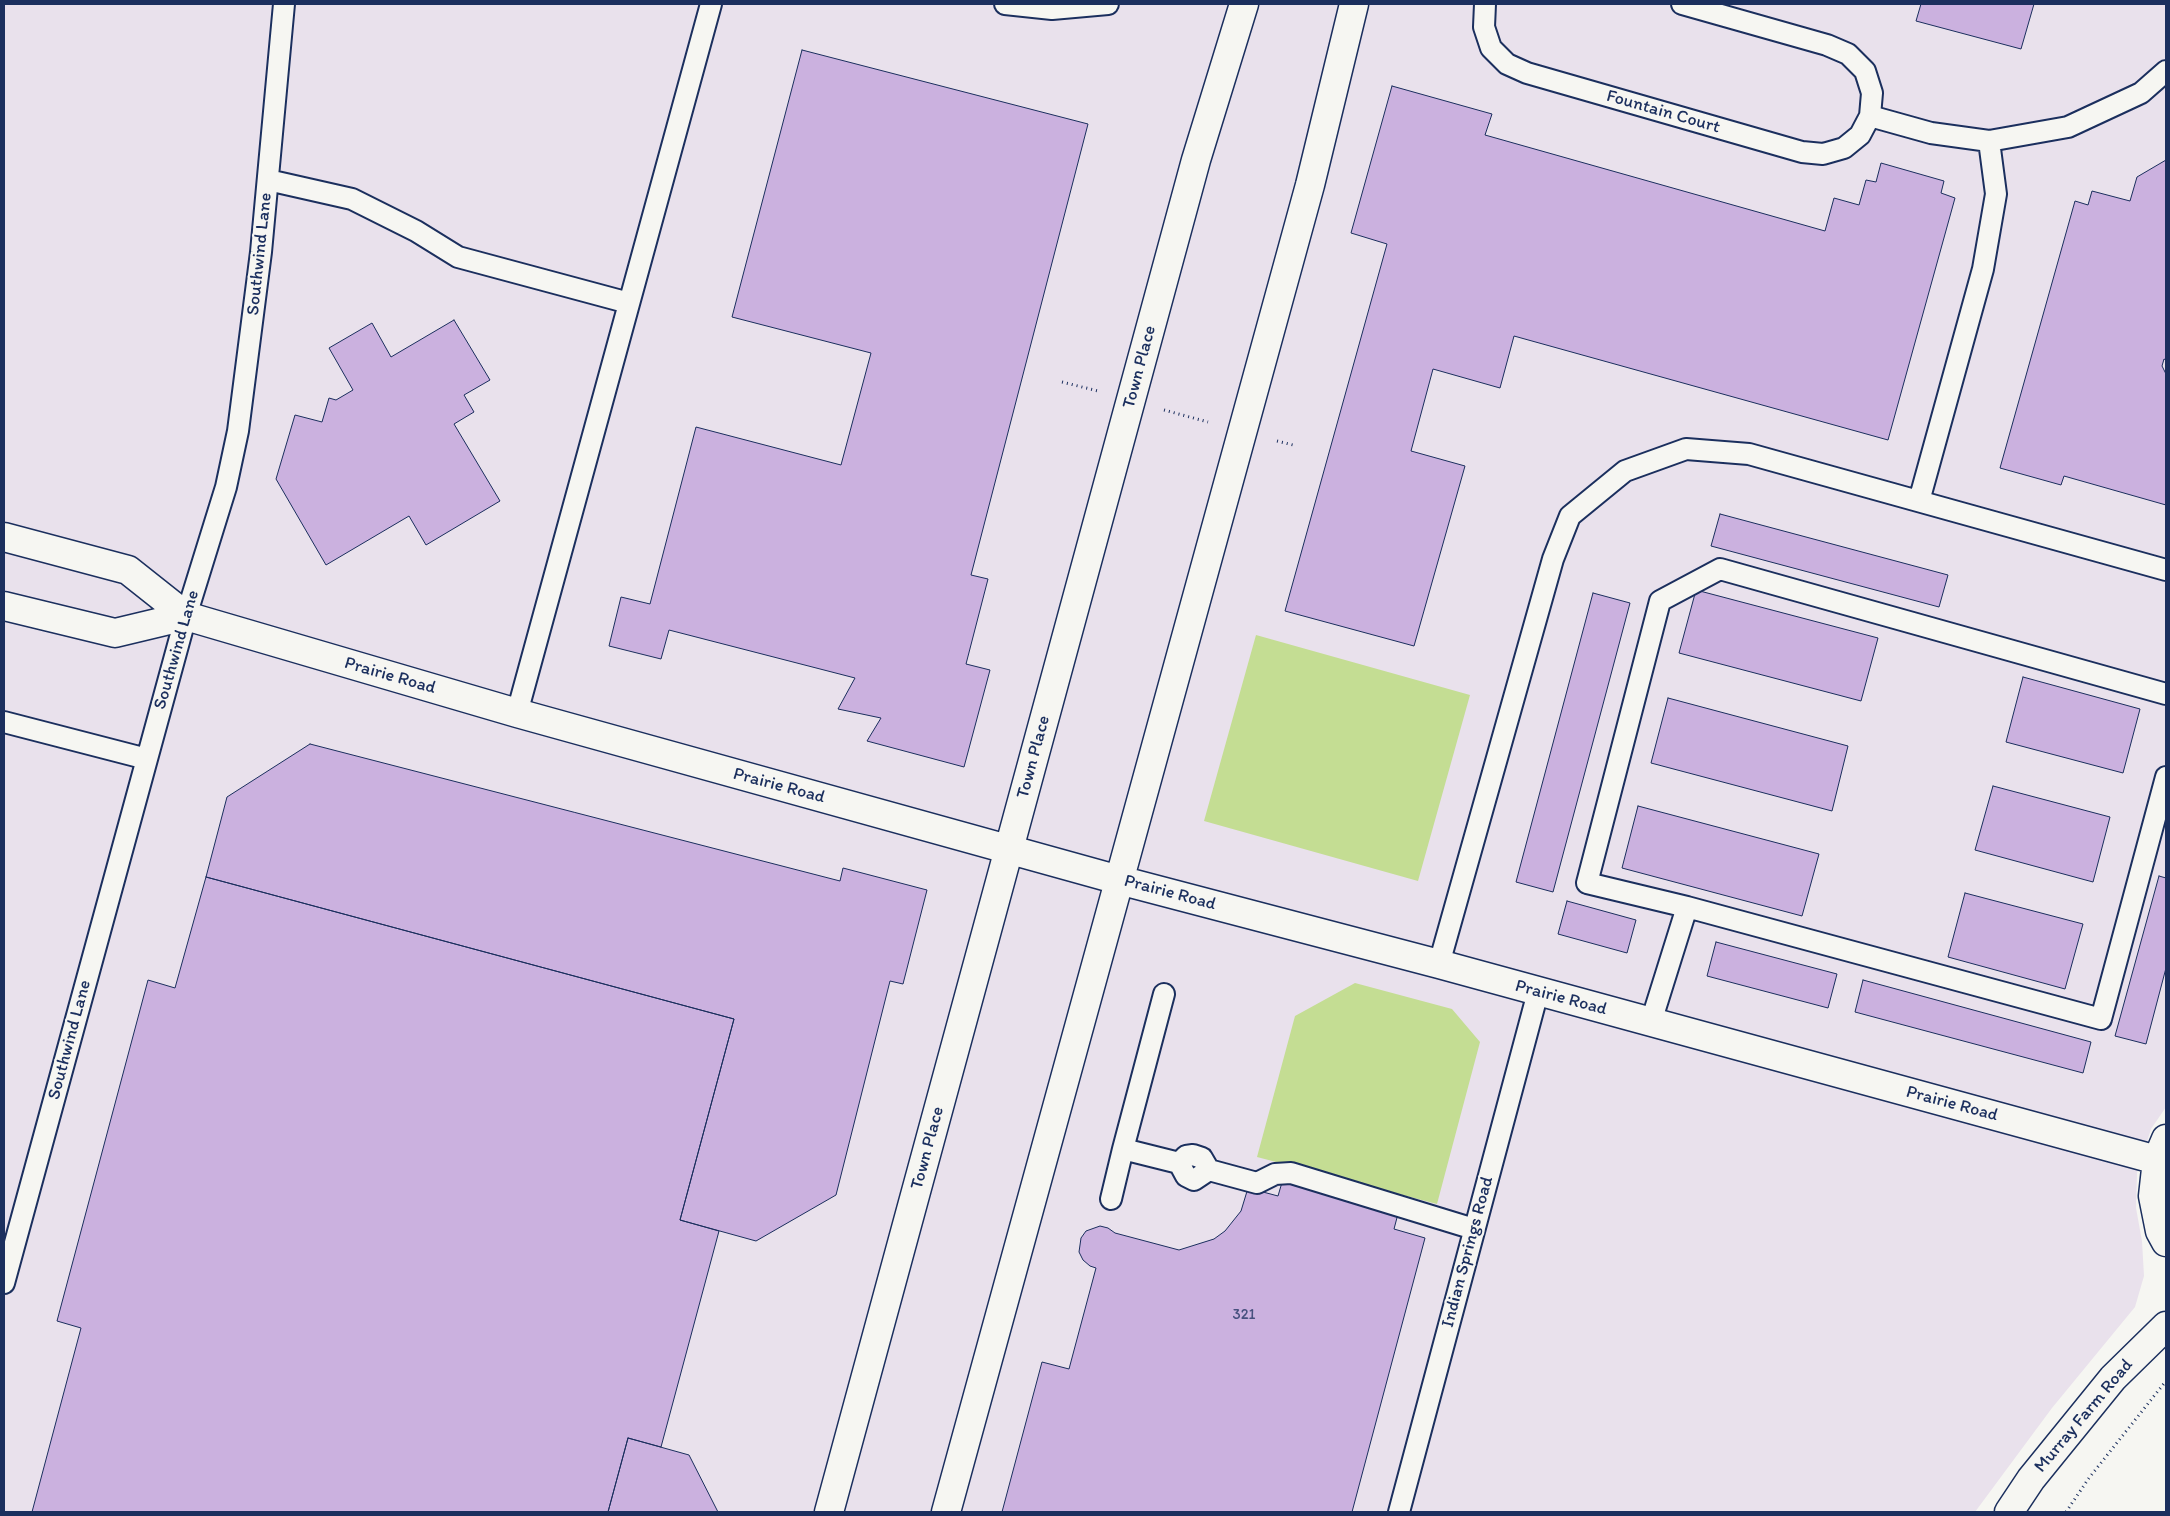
<!DOCTYPE html>
<style>
body{margin:0}
#map{position:relative;width:2170px;height:1516px;overflow:hidden;background:#f6f6f2;font-family:Itim,sans-serif}
canvas{display:block}
.frame{position:absolute;inset:0;border:5px solid #1b2f5e;pointer-events:none}
</style>
<div id="map">
<canvas width="2170" height="1516"></canvas>
<div class="frame"></div>
</div>
<script>
const ctx = document.querySelector('canvas').getContext('2d');
ctx.lineJoin = 'round';
function fill(path, color) { ctx.fillStyle = color; ctx.fill(path, 'evenodd'); }
const poly = rows => new Path2D(rows.map(r => 'M' + r).join(''));
function stroke(path, color, width, dash) { ctx.strokeStyle = color; ctx.lineWidth = width; ctx.lineCap = dash ? 'butt' : 'round'; ctx.setLineDash(dash || []); ctx.stroke(path); }
function write(font, color, halo, rows, align = 'center') {
  ctx.font = font + ' Itim,sans-serif'; ctx.lineWidth = 4.5; ctx.setLineDash([]); ctx.textBaseline = 'middle'; ctx.strokeStyle = halo; ctx.fillStyle = color; for (const [text, x, y, turn = 0] of rows) {
    ctx.save(); ctx.translate(x, y); ctx.rotate((+turn || 0) * Math.PI / 180); ctx.textAlign = isNaN(turn) ? turn : align; if (halo) ctx.strokeText(text, 0, 0); ctx.fillText(text, 0, 0); ctx.restore();
  }
}
fill(poly([
 [4,4,2166,4,2166,1107,2151,1129,2137,1173,2136,1208,2142,1241,2144,1276,2135,1307,2052,1408,1975,1512,4,1512]
]), '#e9e1ec');
fill(poly([
 [1256,635,1470,695,1418,881,1204,821],
 [1355,983,1452,1009,1480,1042,1437,1204,1257,1157,1295,1016]
]), '#c4dd93');
const building = poly([
 [1921,4,2034,4,2021,49,1916,21,1921,4],
 [802,50,1088,124,971,575,988,579,966,664,990,670,964,767,867,741,881,718,838,709,855,678,669,630,661,659,609,646,621,597,650,604,696,427,841,465,871,353,732,317,802,50],
 [1392,86,1492,114,1485,135,1825,231,1834,198,1859,205,1866,180,1876,182,1881,163,1944,181,1941,193,1955,198,1888,440,1514,336,1500,388,1433,369,1411,451,1465,466,1414,646,1285,611,1387,244,1351,233,1392,86],
 [2166,160,2166,360,2164,359,2162,366,2166,374,2166,505,2064,476,2061,485,2000,468,2075,201,2088,205,2092,191,2130,201,2137,177,2166,160],
 [454,320,490,380,464,395,474,412,454,424,500,501,426,545,409,516,326,565,276,479,295,415,322,422,329,398,336,400,353,390,329,348,372,323,391,357,454,320],
 [1720,514,1948,575,1939,607,1711,546,1720,514],
 [1696,590,1878,638,1861,701,1679,653,1696,590],
 [1593,593,1630,603,1553,892,1516,882,1593,593],
 [2023,677,2140,709,2123,773,2006,742,2023,677],
 [1668,698,1848,746,1832,811,1651,763,1668,698],
 [310,744,840,881,843,868,927,890,903,984,890,981,836,1195,756,1241,680,1220,734,1019,206,877,227,797,310,744],
 [1993,786,2110,817,2093,882,1975,850,1993,786],
 [1638,806,1819,854,1802,916,1622,868,1638,806],
 [2159,876,2166,878,2166,968,2146,1044,2115,1036,2159,876],
 [206,877,734,1019,680,1220,719,1231,661,1447,628,1438,608,1512,32,1512,81,1328,57,1321,148,980,175,988,206,877],
 [1965,893,2083,924,2065,989,1948,957,1965,893],
 [1567,901,1636,920,1627,953,1558,934,1567,901],
 [1716,942,1837,974,1828,1008,1707,976,1716,942],
 [1863,980,2091,1042,2083,1073,1855,1012,1863,980],
 [1283,1179,1399,1210,1394,1229,1425,1238,1352,1512,1002,1512,1042,1362,1069,1369,1096,1268,1090,1266,1083,1260,1079,1252,1081,1238,1086,1231,1100,1226,1108,1228,1115,1233,1179,1250,1214,1239,1225,1231,1241,1211,1248,1188,1278,1196,1283,1179],
 [628,1438,689,1455,718,1512,608,1512,628,1438]
]);
fill(building, '#cbb1df');
stroke(building, '#1b2f5e', 1);
const service = poly([
 [1005,4,1052,9,1108,4],
 [1485,4,1484,27,1491,48,1507,64,1527,73,1802,152,1823,154,1844,148,1860,135,1870,116,1872,93,1865,71,1848,54,1827,45,1682,4],
 [1870,116,1931,133,1989,141,2068,127,2141,93,2166,71],
 [268,180,352,199,416,231,458,257,629,303],
 [1919,501,1983,269,1996,194,1989,141],
 [2166,694,1720,569,1660,601,1587,883,1687,907,2101,1019,2166,777],
 [517,713,711,4],
 [4,722,147,759],
 [1439,964,1553,559,1570,516,1625,471,1686,449,1749,454,2166,570],
 [1164,994,1123,1149,1179,1163,1186,1156,1193,1155,1202,1158,1209,1170,1257,1183,1275,1174,1291,1173,1474,1229],
 [1651,1022,1687,907],
 [1179,1163,1186,1176,1194,1180,1209,1170],
 [1111,1199,1123,1149],
 [4,1283,186,616,226,487,238,431,261,252,284,4],
 [1399,1512,1538,992]
]);
const minor = poly([
 [4,537,128,570,186,616,517,713,1119,880,1439,964,2157,1160],
 [4,606,115,633,186,616],
 [2166,1139,2157,1160,2153,1196,2160,1231,2166,1242],
 [829,1512,1196,160,1244,4],
 [946,1512,1310,185,1354,4],
 [2009,1512,2031,1479,2113,1378,2166,1326]
]);
stroke(service, '#1b2f5e', 24);
stroke(minor, '#1b2f5e', 31);
stroke(poly([
 [1062,382,1098,391],
 [1164,410,1208,422],
 [1277,441,1293,445],
 [2066,1512,2089,1478,2166,1381]
]), '#1b2f5e', 3, [1, 4]);
stroke(service, '#f6f6f2', 20);
stroke(minor, '#f6f6f2', 28);
write('15px', '#47507e', null, [
 ["321",1244,1315]
]);
write('18px', '#1b2f5e', '#f6f6f2', [
 ["Fountain Court",1663,112,16],
 ["Southwind Lane",260,254,-84],
 ["Town Place",1140,367,-75],
 ["Southwind Lane",177,650,-74],
 ["Prairie Road",390,676,16],
 ["Town Place",1034,757,-75],
 ["Prairie Road",779,786,15],
 ["Prairie Road",1170,893,15],
 ["Prairie Road",1561,998,15],
 ["Southwind Lane",70,1040,-75],
 ["Prairie Road",1952,1104,15],
 ["Town Place",928,1148,-75],
 ["Indian Springs Road",1468,1252,-75],
 ["Murray Farm Road",2084,1416,-50]
]);
</script>
